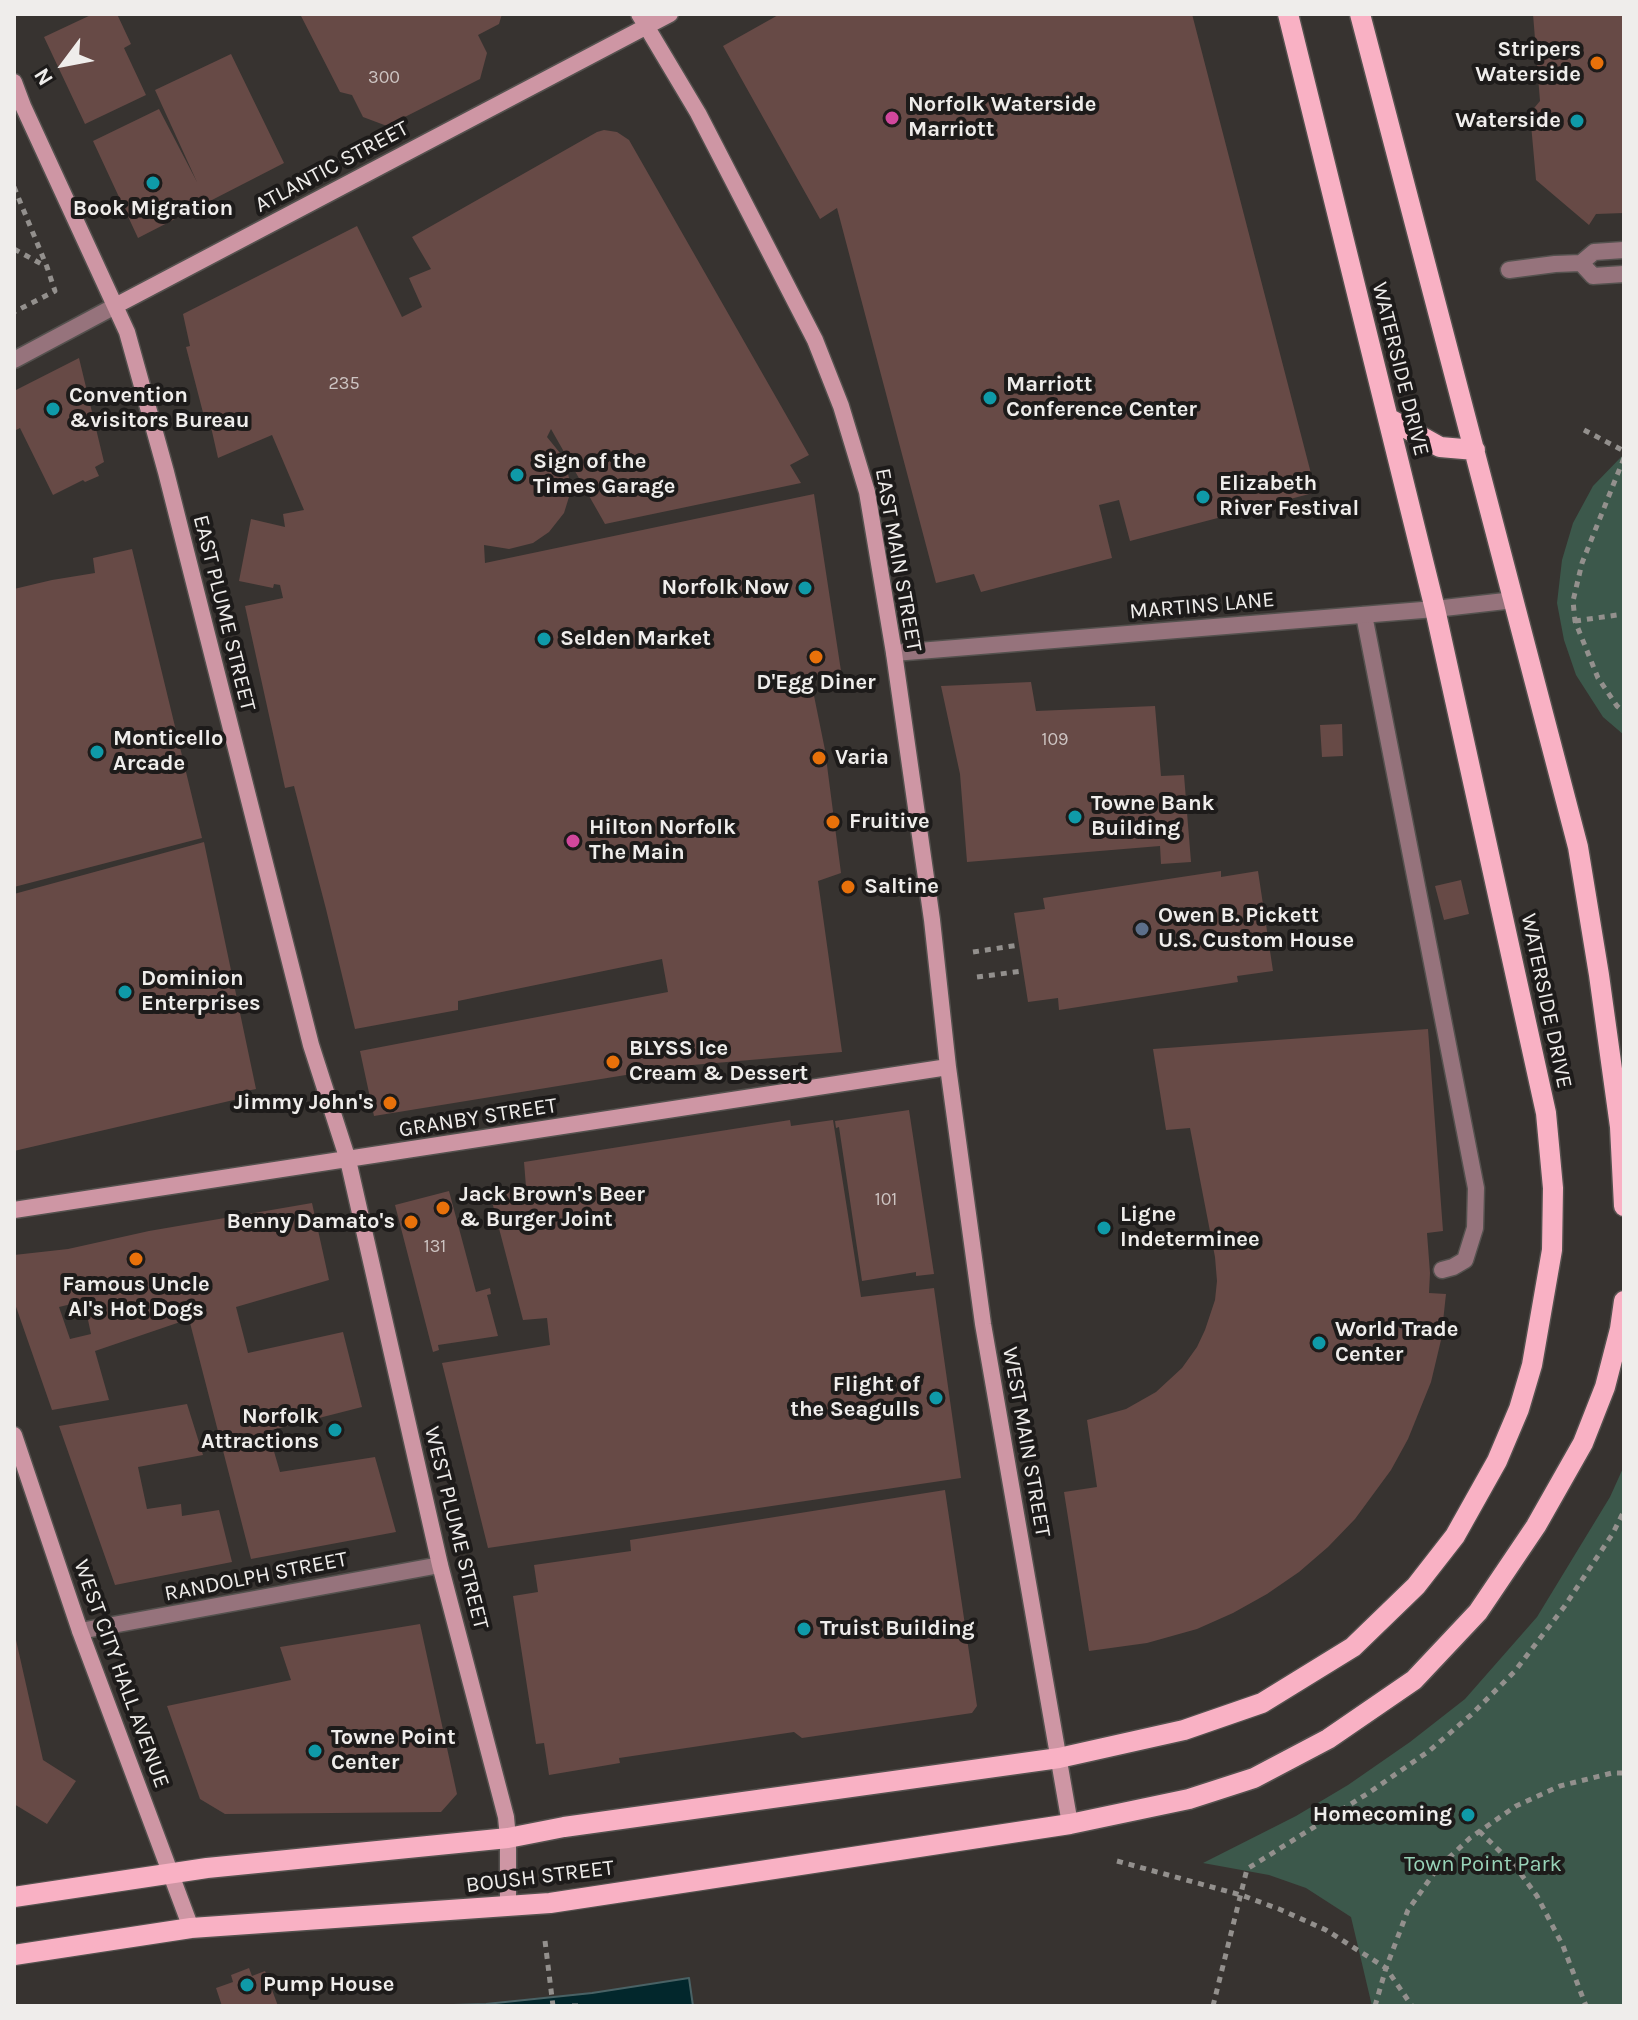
<!DOCTYPE html>
<style>
body{margin:0}
#map{position:relative;width:1638px;height:2020px;overflow:hidden;background:#373330;font-family:Karla,sans-serif}
canvas{display:block}
.frame{position:absolute;inset:0;border:16px solid #efedeb;pointer-events:none}
.north{position:absolute;left:24px;top:24px;width:80px;height:80px;-webkit-text-stroke:6px #1d1b1a;paint-order:stroke;rotate:238deg;font-size:22px;font-weight:700;line-height:32px;text-align:center;color:#efedeb}
.north::after{content:'';display:block;margin:auto;width:28px;height:36px;background:#efedeb;clip-path:polygon(50% 0,100% 100%,50% 72%,0 100%)}
</style>
<div id="map">
<canvas width="1638" height="2020"></canvas>
<div class="frame"></div>
<div class="north">N</div>
</div>
<script>
const ctx = document.querySelector('canvas').getContext('2d');
ctx.lineJoin = 'round';
function fill(path, color) { ctx.fillStyle = color; ctx.fill(path, 'evenodd'); }
const poly = rows => new Path2D(rows.map(r => 'M' + r).join(''));
function stroke(path, color, width, dash) { ctx.strokeStyle = color; ctx.lineWidth = width; ctx.lineCap = dash ? 'butt' : 'round'; ctx.setLineDash(dash || []); ctx.stroke(path); }
function write(font, color, halo, rows, align = 'center') {
  ctx.font = font + ' Karla,sans-serif'; ctx.lineWidth = 8; ctx.setLineDash([]); ctx.textBaseline = 'middle'; ctx.strokeStyle = halo; ctx.fillStyle = color; for (const [text, x, y, turn = 0] of rows) {
    ctx.save(); ctx.translate(x, y); ctx.rotate((+turn || 0) * Math.PI / 180); ctx.textAlign = isNaN(turn) ? turn : align; if (halo) ctx.strokeText(text, 0, 0); ctx.fillText(text, 0, 0); ctx.restore();
  }
}
fill(poly([
 [1624,454,1624,735,1603,717,1576,675,1564,640,1557,603,1562,560,1573,523,1593,486],
 [1624,1466,1624,2006,1372,2006,1351,1917,1306,1888,1269,1875,1203,1863,1296,1816,1348,1785,1410,1742,1465,1699,1537,1617,1610,1497]
]), '#3c584b');
const water = poly([
 [689,1978,693,2006,420,2006,486,2004,592,1993,689,1978]
]);
fill(water, '#02272c');
stroke(water, '#496265', 2);
fill(poly([
 [93,14,117,14,131,44,124,48,146,95,85,124,44,37],
 [300,14,502,14,499,24,478,35,487,53,480,79,387,126,363,117,352,95,340,92],
 [780,14,1192,14,1315,489,1311,490,1313,493,1130,541,1119,500,1099,505,1112,558,981,592,974,574,936,583,837,208,820,219,723,46],
 [1533,14,1624,14,1624,213,1596,214,1589,225,1536,180,1530,113,1540,101],
 [231,54,284,163,138,238,93,141,159,109,197,182,155,90],
 [604,130,617,132,629,140,809,455,790,465,801,483,605,524,551,429,547,437,564,458,569,478,569,497,564,513,549,532,533,543,509,549,484,545,485,563,814,494,841,671,810,676,825,750,841,873,818,881,842,1052,681,1066,374,1116,360,1051,668,992,662,959,458,1001,458,1010,355,1029,326,909,294,786,285,788,245,606,283,598,280,585,274,584,273,588,239,581,251,519,285,527,283,514,304,510,272,435,218,458,211,427,207,428,186,347,190,346,183,314,357,226,402,317,422,307,409,278,431,269,412,237,597,132],
 [79,358,104,462,95,467,99,476,85,482,83,480,53,495,20,428,14,431,14,391],
 [132,549,202,838,14,887,14,589,52,580,95,573,93,558],
 [1031,682,1036,711,1155,706,1161,776,1184,775,1191,862,1161,864,1160,846,967,862,960,774,941,686],
 [1342,724,1343,756,1322,757,1320,725],
 [204,842,256,1089,237,1093,238,1099,14,1151,14,894],
 [1221,871,1221,877,1258,871,1273,971,1237,976,1238,982,1059,1010,1058,998,1028,1002,1014,913,1045,909,1043,898],
 [1461,880,1469,914,1444,920,1435,886],
 [1428,1029,1443,1231,1427,1233,1430,1273,1429,1293,1446,1294,1441,1340,1431,1382,1408,1439,1391,1470,1355,1519,1328,1547,1299,1572,1267,1594,1233,1613,1197,1629,1147,1643,1089,1651,1064,1492,1097,1487,1087,1420,1126,1409,1156,1392,1182,1368,1197,1347,1205,1330,1215,1300,1217,1281,1215,1257,1190,1128,1166,1130,1153,1049],
 [909,1110,934,1274,916,1276,916,1272,862,1281,839,1127,836,1128,835,1121],
 [790,1120,791,1126,833,1120,861,1297,934,1288,961,1478,488,1548,442,1363,550,1345,547,1318,523,1320,490,1194,526,1187,524,1162],
 [449,1191,476,1292,490,1288,491,1294,487,1295,498,1336,438,1345,439,1350,433,1352,395,1205],
 [312,1203,329,1280,236,1307,248,1353,343,1332,362,1407,268,1431,280,1472,375,1457,396,1532,251,1559,189,1319,95,1351,109,1400,52,1410,14,1301,14,1255,68,1249,149,1231],
 [84,1301,91,1334,70,1339,59,1307],
 [187,1404,203,1455,138,1467,147,1509,181,1504,182,1516,219,1510,232,1562,115,1585,59,1426],
 [945,1490,977,1706,972,1713,802,1738,794,1732,619,1758,620,1763,549,1775,544,1743,536,1744,513,1596,538,1592,534,1565,631,1551,630,1540],
 [420,1624,457,1794,441,1812,225,1814,200,1799,167,1706,291,1680,280,1647],
 [14,1631,43,1760,76,1781,47,1824,14,1804],
 [249,1968,252,1976,265,1971,278,2006,222,2006,216,1988,233,1982,231,1975]
]), '#674a46');
const lane = poly([
 [1581,263,1593,276,1624,274],
 [1509,270,1555,264,1581,263,1594,252,1624,250],
 [1364,615,1476,1188,1475,1228,1465,1260,1453,1267,1442,1270]
]);
const street = poly([
 [14,360,117,305],
 [894,653,1435,609,1514,600],
 [80,1631,440,1565]
]);
const secondary = poly([
 [639,14,698,113,815,340,841,406,867,492,894,653,932,920,948,1067,983,1324,1070,1824],
 [14,82,23,106,127,332,166,472,311,1045,348,1160,440,1565,506,1817,508,1838,508,1907],
 [117,305,670,14],
 [14,1210,948,1067],
 [14,1435,80,1631,191,1928]
]);
const primary = poly([
 [1360,14,1578,847,1599,975,1620,1127,1624,1206],
 [1388,418,1440,447,1475,450],
 [14,1897,207,1868,508,1838,564,1827,1059,1758,1184,1730,1262,1703,1353,1647,1416,1586,1455,1536,1497,1461,1519,1409,1532,1365,1552,1250,1553,1188,1546,1113,1435,609,1288,14],
 [14,1955,191,1928,550,1903,1070,1824,1189,1799,1254,1778,1328,1739,1414,1680,1478,1612,1536,1526,1583,1443,1605,1387,1620,1329,1624,1301]
]);
stroke(lane, '#54514e', 19);
stroke(street, '#54514e', 19);
stroke(secondary, '#54514e', 19);
stroke(primary, '#54514e', 23);
stroke(poly([
 [14,187,47,267,55,291,14,312],
 [14,249,47,267],
 [1584,430,1624,451],
 [1624,458,1582,563,1573,601,1575,621,1598,678,1617,706,1624,712],
 [1575,621,1624,614],
 [973,952,1019,945],
 [977,977,1023,971],
 [1479,1831,1515,1866,1537,1896,1563,1946,1586,2006],
 [1117,1861,1241,1895,1279,1909,1326,1930,1386,1968,1412,2006],
 [545,1941,553,2006],
 [572,2006,579,2006],
 [1213,2006,1247,1869,1370,1792,1429,1751,1472,1714,1515,1671,1564,1607,1613,1533,1624,1511],
 [1375,2006,1386,1968,1408,1910,1437,1869,1470,1838,1516,1806,1560,1786,1612,1773,1624,1773]
]), '#93908d', 5, [6, 6]);
stroke(lane, '#96737c', 16);
stroke(street, '#96737c', 16);
stroke(secondary, '#ce96a4', 16);
stroke(primary, '#f9b1c4', 20);
for (const [x, y, r, color] of [
 [1597,63,8,"#e8710a"],
 [892,118,8,"#d1479c"],
 [1577,121,8,"#0f9aa8"],
 [153,183,8,"#0f9aa8"],
 [990,398,8,"#0f9aa8"],
 [53,409,8,"#0f9aa8"],
 [517,475,8,"#0f9aa8"],
 [1203,497,8,"#0f9aa8"],
 [805,588,8,"#0f9aa8"],
 [544,639,8,"#0f9aa8"],
 [816,657,8,"#e8710a"],
 [97,752,8,"#0f9aa8"],
 [819,758,8,"#e8710a"],
 [1075,817,8,"#0f9aa8"],
 [833,822,8,"#e8710a"],
 [573,841,8,"#d1479c"],
 [848,887,8,"#e8710a"],
 [1142,929,8,"#5c6f8a"],
 [125,992,8,"#0f9aa8"],
 [613,1062,8,"#e8710a"],
 [390,1103,8,"#e8710a"],
 [443,1208,8,"#e8710a"],
 [411,1222,8,"#e8710a"],
 [1104,1228,8,"#0f9aa8"],
 [136,1259,8,"#e8710a"],
 [1319,1343,8,"#0f9aa8"],
 [936,1398,8,"#0f9aa8"],
 [335,1430,8,"#0f9aa8"],
 [804,1629,8,"#0f9aa8"],
 [315,1751,8,"#0f9aa8"],
 [1468,1815,8,"#0f9aa8"],
 [247,1985,8,"#0f9aa8"]
]) { const dot = new Path2D(); dot.arc(x, y, r, 0, 2 * Math.PI); ctx.fillStyle = color; ctx.fill(dot); stroke(dot, '#1d1b1a', 3); }
write('18px', '#cdc4c2', null, [
 ["300",384,78],
 ["235",344,384],
 ["109",1055,740],
 ["101",886,1200],
 ["131",435,1247]
]);
write('bold 22px', '#efedeb', '#1d1b1a', [
 ["Stripers",1581,50,"right"],
 ["Waterside",1581,75,"right"],
 ["Norfolk Waterside",908,105],
 ["Marriott",908,130],
 ["Waterside",1561,121,"right"],
 ["Book Migration",153,209,"center"],
 ["Marriott",1006,385],
 ["Conference Center",1006,410],
 ["Convention",69,396],
 ["&visitors Bureau",69,421],
 ["Sign of the",533,462],
 ["Times Garage",533,487],
 ["Elizabeth",1219,484],
 ["River Festival",1219,509],
 ["Norfolk Now",789,588,"right"],
 ["Selden Market",560,639],
 ["D'Egg Diner",816,683,"center"],
 ["Monticello",113,739],
 ["Arcade",113,764],
 ["Varia",835,758],
 ["Towne Bank",1091,804],
 ["Building",1091,829],
 ["Fruitive",849,822],
 ["Hilton Norfolk",589,828],
 ["The Main",589,853],
 ["Saltine",864,887],
 ["Owen B. Pickett",1158,916],
 ["U.S. Custom House",1158,941],
 ["Dominion",141,979],
 ["Enterprises",141,1004],
 ["BLYSS Ice",629,1049],
 ["Cream & Dessert",629,1074],
 ["Jimmy John's",374,1103,"right"],
 ["Jack Brown's Beer",459,1195],
 ["& Burger Joint",459,1220],
 ["Ligne",1120,1215],
 ["Indeterminee",1120,1240],
 ["Benny Damato's",395,1222,"right"],
 ["Famous Uncle",136,1285,"center"],
 ["Al's Hot Dogs",136,1310,"center"],
 ["World Trade",1335,1330],
 ["Center",1335,1355],
 ["Flight of",920,1385,"right"],
 ["the Seagulls",920,1410,"right"],
 ["Norfolk",319,1417,"right"],
 ["Attractions",319,1442,"right"],
 ["Truist Building",820,1629],
 ["Towne Point",331,1738],
 ["Center",331,1763],
 ["Homecoming",1452,1815,"right"],
 ["Pump House",263,1985]
], 'left');
write('22px', '#efedeb', '#1d1b1a', [
 ["ATLANTIC STREET",332,167,-28],
 ["WATERSIDE DRIVE",1400,369,76],
 ["EAST MAIN STREET",898,560,80],
 ["MARTINS LANE",1202,606,-5],
 ["EAST PLUME STREET",224,613,76],
 ["WATERSIDE DRIVE",1546,1001,78],
 ["GRANBY STREET",478,1118,-9],
 ["WEST MAIN STREET",1026,1442,80],
 ["WEST PLUME STREET",456,1528,76],
 ["RANDOLPH STREET",256,1577,-11],
 ["WEST CITY HALL AVENUE",121,1674,70],
 ["BOUSH STREET",540,1877,-7]
]);
write('22px', '#98d3b8', '#1d1b1a', [
 ["Town Point Park",1483,1865]
]);
</script>
